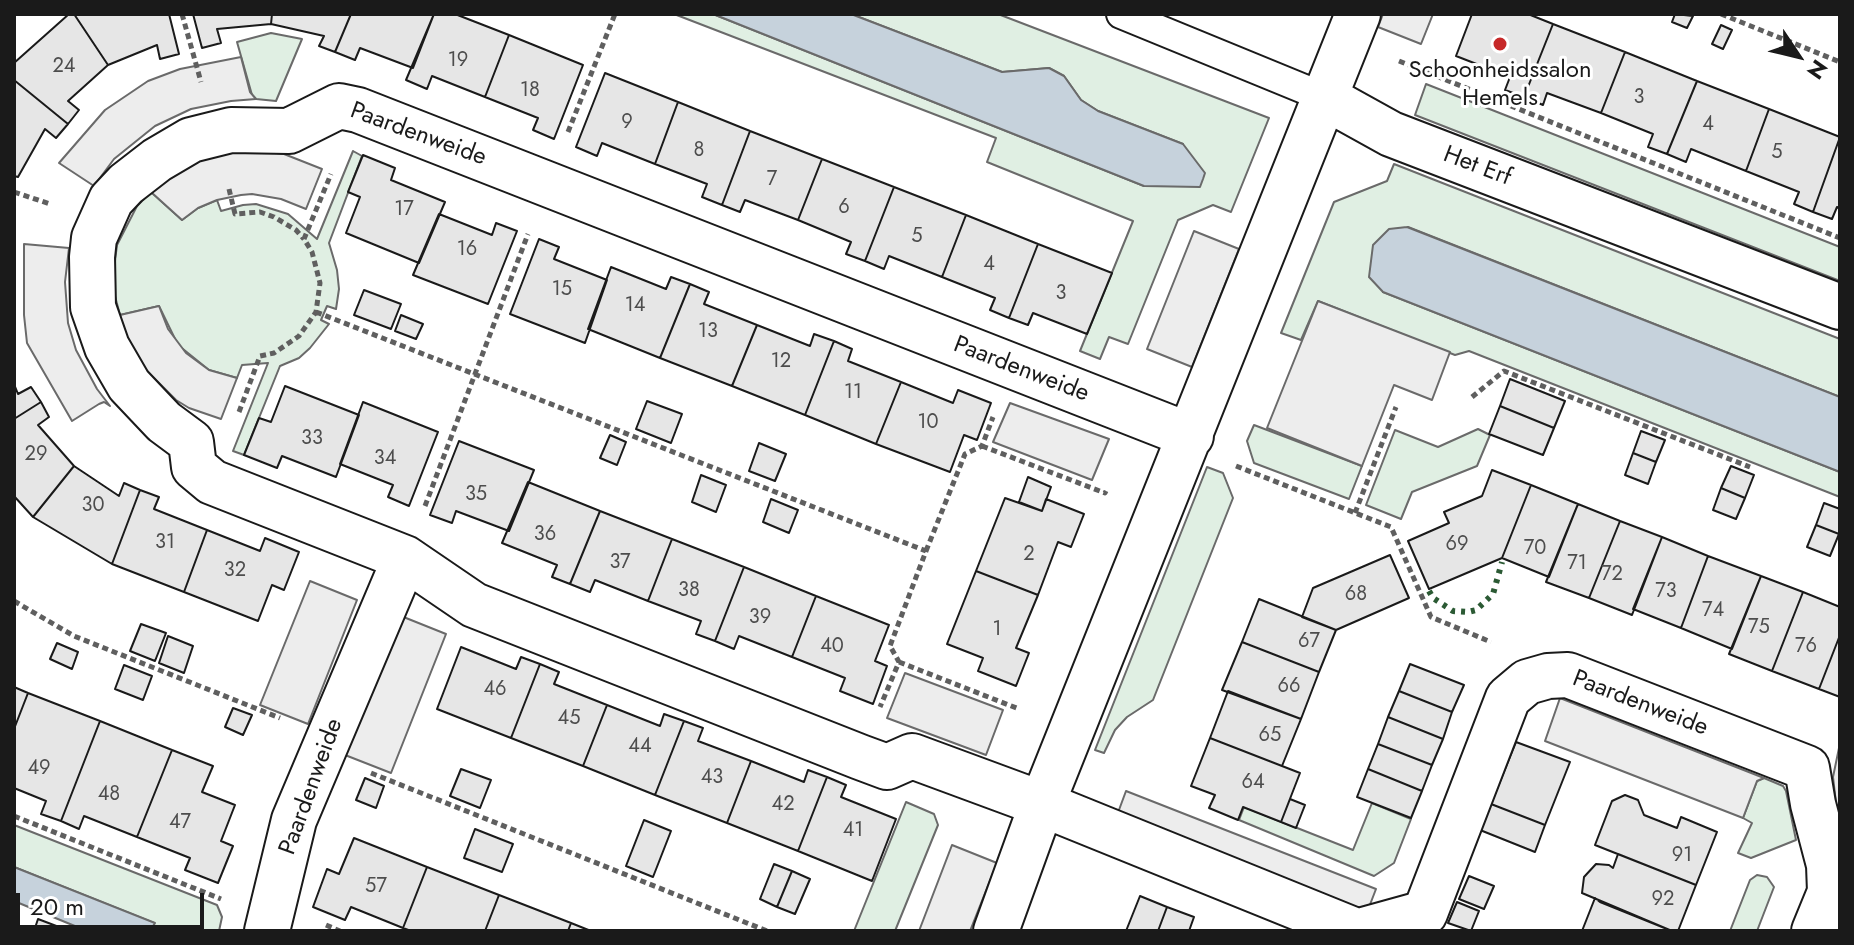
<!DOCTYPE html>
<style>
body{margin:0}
#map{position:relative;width:1854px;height:945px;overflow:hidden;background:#fff;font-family:Jost,sans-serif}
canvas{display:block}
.frame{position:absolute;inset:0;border:16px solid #1a1a1a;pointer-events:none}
.north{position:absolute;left:1758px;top:16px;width:80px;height:80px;-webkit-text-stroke:6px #fff;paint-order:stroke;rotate:125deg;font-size:22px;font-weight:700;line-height:32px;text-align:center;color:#1a1a1a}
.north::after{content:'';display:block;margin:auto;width:28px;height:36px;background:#1a1a1a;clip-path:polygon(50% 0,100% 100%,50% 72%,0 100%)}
.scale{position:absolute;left:16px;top:893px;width:188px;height:36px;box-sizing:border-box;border:4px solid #1a1a1a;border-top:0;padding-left:10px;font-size:24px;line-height:28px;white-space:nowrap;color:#1a1a1a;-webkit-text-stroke:6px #fff;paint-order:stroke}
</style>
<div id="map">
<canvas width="1854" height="945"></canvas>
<div class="frame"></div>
<div class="north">N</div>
<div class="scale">20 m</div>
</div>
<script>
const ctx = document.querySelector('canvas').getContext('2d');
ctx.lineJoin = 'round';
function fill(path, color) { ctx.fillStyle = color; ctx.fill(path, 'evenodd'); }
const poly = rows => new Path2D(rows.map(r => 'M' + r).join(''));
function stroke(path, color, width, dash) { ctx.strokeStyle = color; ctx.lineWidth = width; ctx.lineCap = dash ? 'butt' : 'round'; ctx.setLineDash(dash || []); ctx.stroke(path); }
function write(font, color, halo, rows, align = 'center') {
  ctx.font = font + ' Jost,sans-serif'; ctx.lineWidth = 6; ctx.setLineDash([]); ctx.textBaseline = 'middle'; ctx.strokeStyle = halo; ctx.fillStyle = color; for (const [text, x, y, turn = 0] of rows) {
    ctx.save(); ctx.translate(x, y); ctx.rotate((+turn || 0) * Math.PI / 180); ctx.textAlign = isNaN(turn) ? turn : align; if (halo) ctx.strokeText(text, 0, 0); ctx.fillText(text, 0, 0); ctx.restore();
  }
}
const green = poly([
 [674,14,713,14,1144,186,1183,144,1098,111,1081,100,1064,76,1049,68,1002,72,851,14,998,14,1269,118,1231,212,1213,205,1178,220,1128,344,1109,337,1100,359,1080,351,1133,221,987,162,996,138,674,14],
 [271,33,302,39,276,101,256,99,252,95,237,42,271,33],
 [1426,84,1840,247,1840,281,1415,115,1426,84],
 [353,151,362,156,329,243,337,270,339,289,336,309,327,306,321,320,329,324,310,348,299,358,280,366,244,455,233,451,268,363,242,365,237,378,209,370,178,345,159,306,120,315,112,285,117,245,137,206,151,192,182,220,198,208,217,200,221,211,243,205,256,204,288,214,317,239,353,151],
 [1394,164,1840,339,1840,397,1408,227,1383,292,1840,472,1840,497,1469,351,1455,355,1318,301,1301,340,1281,333,1334,202,1387,181,1394,164],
 [1254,425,1362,466,1349,499,1254,463,1247,441,1254,425],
 [1478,429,1490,435,1477,466,1412,492,1401,519,1366,505,1395,430,1438,447,1478,429],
 [1207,467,1223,473,1233,498,1153,700,1127,717,1115,730,1104,753,1095,750,1207,467],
 [1764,778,1783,786,1786,791,1796,840,1751,858,1738,853,1752,823,1743,818,1757,781,1764,778],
 [906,802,934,814,938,825,895,931,854,931,906,802],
 [1372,803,1411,819,1394,863,1374,876,1239,820,1244,807,1353,850,1372,803],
 [14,825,217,905,222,917,219,931,150,931,154,923,14,867,14,825],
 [1757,875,1767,877,1774,887,1757,931,1730,931,1750,880,1757,875]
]);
fill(green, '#e0efe3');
stroke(green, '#6a6a6a', 2);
const parking = poly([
 [1383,14,1433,14,1421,44,1378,27,1383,14],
 [241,57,250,92,256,99,231,101,191,109,155,126,114,159,94,186,59,163,105,110,148,81,180,69,241,57],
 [247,149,284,154,322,169,306,209,281,199,252,194,241,195,217,200,198,208,182,220,151,192,180,168,210,155,247,149],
 [1194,231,1239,249,1192,367,1147,349,1194,231],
 [24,244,69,248,65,282,68,323,76,350,97,389,110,406,104,402,99,404,72,421,27,343,24,315,24,244],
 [1318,301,1450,352,1432,400,1394,385,1362,466,1267,428,1318,301],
 [159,306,168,329,186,353,209,370,237,378,221,419,189,408,176,400,143,367,123,330,120,315,159,306],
 [1010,403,1109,439,1092,480,993,442,1010,403],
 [310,581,357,600,308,724,260,705,310,581],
 [401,616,446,634,391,773,345,755,401,616],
 [905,673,1003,710,986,755,887,718,905,673],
 [1560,698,1764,778,1757,781,1743,818,1545,741,1560,698],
 [1839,748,1840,819,1838,820,1833,777,1839,748],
 [1126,791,1376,889,1366,915,1116,818,1126,791],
 [952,845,997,863,970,931,919,931,952,845]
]);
fill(parking, '#ededed');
stroke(parking, '#6a6a6a', 2);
const water = poly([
 [713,14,851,14,1002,72,1049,68,1064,76,1081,100,1098,111,1183,144,1205,173,1203,179,1200,187,1144,186,713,14],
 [1407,227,1840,397,1840,472,1383,292,1369,277,1373,245,1389,229,1407,227],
 [14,867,155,923,150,931,87,931,14,901,14,867]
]);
fill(water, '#c6d2dc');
stroke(water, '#6a6a6a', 2);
const building = poly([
 [69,14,74,14,108,65,68,101,79,110,68,124,14,80,14,63,69,14],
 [74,14,169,14,179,54,160,59,157,45,108,65,74,14],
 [193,14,272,14,271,24,217,29,221,43,202,48,193,14],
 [272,14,351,14,335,52,319,46,324,36,271,24,272,14],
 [351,14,434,14,413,68,360,48,355,60,335,52,351,14],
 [434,14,455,14,509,35,485,97,432,76,427,89,406,80,434,14],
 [1472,14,1528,14,1553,24,1524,97,1505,90,1510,77,1456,56,1472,14],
 [1675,14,1693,16,1687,28,1672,22,1675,14],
 [1553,24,1625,52,1601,113,1547,93,1543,105,1524,97,1553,24],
 [1721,25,1732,30,1723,49,1712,44,1721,25],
 [509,35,583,65,554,139,533,130,538,118,485,97,509,35],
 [1625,52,1697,81,1667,154,1648,147,1653,134,1601,113,1625,52],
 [605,73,678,102,655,164,602,143,597,156,576,147,605,73],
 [14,80,68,124,56,138,45,129,18,177,14,176,14,80],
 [1697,81,1769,109,1746,171,1691,149,1686,162,1667,154,1697,81],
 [678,102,750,131,722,205,702,197,707,184,655,164,678,102],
 [1769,109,1840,137,1813,212,1794,204,1799,192,1746,171,1769,109],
 [750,131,822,159,798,220,745,200,740,212,722,205,750,131],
 [1840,137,1840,208,1837,207,1832,219,1813,212,1840,137],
 [363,155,395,168,391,180,445,202,419,263,346,233,360,197,348,192,363,155],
 [822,159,894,187,865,261,846,254,851,242,798,220,822,159],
 [894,187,966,215,942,277,889,256,884,269,865,261,894,187],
 [439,214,492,235,496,223,517,231,488,304,413,275,439,214],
 [966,215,1038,244,1009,318,990,310,995,298,942,277,966,215],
 [539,239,559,247,554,259,607,280,585,343,510,314,539,239],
 [1038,244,1112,273,1087,334,1033,313,1028,325,1009,318,1038,244],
 [611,267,666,289,671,277,690,284,660,358,588,329,611,267],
 [690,284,709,292,704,304,757,325,732,386,660,358,690,284],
 [364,290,401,304,391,329,354,315,364,290],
 [401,315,423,324,416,339,395,331,401,315],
 [757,325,810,346,814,334,834,341,805,415,732,386,757,325],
 [834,341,852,349,848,361,901,382,876,444,805,415,834,341],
 [1510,379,1565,401,1554,428,1500,406,1510,379],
 [901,382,953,403,958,390,991,403,977,440,964,435,950,472,876,444,901,382],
 [14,384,18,394,31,387,41,402,14,419,14,384],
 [285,386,359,415,336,477,282,456,277,468,244,455,259,418,271,422,285,386],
 [647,401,682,414,671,443,636,429,647,401],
 [41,402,49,417,38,425,74,466,33,517,14,496,14,419,41,402],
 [363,402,438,432,409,506,388,497,393,485,340,464,363,402],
 [1500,406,1554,428,1543,455,1489,434,1500,406],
 [1641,431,1665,440,1656,462,1633,453,1641,431],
 [610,435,626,442,617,465,600,458,610,435],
 [459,441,534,470,509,531,456,511,452,523,430,515,459,441],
 [759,443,786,454,775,481,749,471,759,443],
 [1633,453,1656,462,1648,484,1625,475,1633,453],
 [74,466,119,496,124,483,140,490,112,564,33,517,74,466],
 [1731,466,1754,475,1745,498,1721,488,1731,466],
 [1492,470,1531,485,1502,558,1429,589,1408,541,1449,523,1444,512,1482,496,1492,470],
 [701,475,726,485,716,512,692,502,701,475],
 [1028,477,1051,487,1042,511,1019,502,1028,477],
 [528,482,600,511,570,584,552,577,557,565,502,543,528,482],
 [1531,485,1578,504,1549,577,1502,558,1531,485],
 [1721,488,1745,498,1736,519,1713,510,1721,488],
 [140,490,159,497,154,509,207,530,184,592,112,564,140,490],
 [1005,498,1042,511,1046,499,1084,514,1071,547,1058,542,1038,595,976,571,1005,498],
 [771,499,798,510,789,533,763,522,771,499],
 [1824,503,1840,509,1839,534,1816,525,1824,503],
 [1578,504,1620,521,1589,598,1546,582,1578,504],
 [600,511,672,539,648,601,595,580,590,592,570,584,600,511],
 [1620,521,1662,537,1632,615,1589,598,1620,521],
 [1816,525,1839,534,1830,556,1807,547,1816,525],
 [207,530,260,551,265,538,299,552,284,590,272,585,258,621,184,592,207,530],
 [1662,537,1708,556,1681,628,1633,609,1662,537],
 [672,539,744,567,715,641,696,634,701,621,648,601,672,539],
 [1390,555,1409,598,1336,630,1302,617,1313,588,1390,555],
 [1708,556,1761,576,1732,649,1681,628,1708,556],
 [744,567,816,596,792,657,739,636,734,649,715,641,744,567],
 [976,571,1038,595,1016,648,1029,653,1016,686,978,671,983,658,947,644,976,571],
 [1761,576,1803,592,1772,671,1729,654,1761,576],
 [1803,592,1840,607,1840,635,1819,689,1772,671,1803,592],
 [816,596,889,625,875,661,887,666,873,704,840,691,845,678,792,657,816,596],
 [1259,599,1336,630,1319,672,1242,642,1259,599],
 [141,624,166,633,155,661,130,651,141,624],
 [1840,635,1840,697,1819,689,1840,635],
 [168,636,193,646,184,673,159,663,168,636],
 [1242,642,1319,672,1301,719,1222,690,1242,642],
 [57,643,78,652,72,669,50,659,57,643],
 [461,647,516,669,521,657,540,664,511,738,437,709,461,647],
 [540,664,559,672,554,684,607,705,583,766,511,738,540,664],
 [1410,664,1464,685,1452,712,1399,691,1410,664],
 [124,665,152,676,143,700,115,689,124,665],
 [14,687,28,693,14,729,14,687],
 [1228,691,1301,719,1282,766,1210,738,1228,691],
 [1399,691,1452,712,1443,739,1388,717,1399,691],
 [28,693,100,721,61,821,41,814,46,801,14,788,14,729,28,693],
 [607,705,660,726,664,714,684,721,655,795,583,766,607,705],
 [233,708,252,715,243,735,225,727,233,708],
 [1388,717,1443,739,1432,765,1378,744,1388,717],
 [100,721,172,750,137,837,84,816,79,829,61,821,100,721],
 [684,721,703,728,698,741,751,761,727,823,655,795,684,721],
 [1210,738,1300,773,1281,822,1243,807,1238,820,1209,808,1215,795,1191,786,1210,738],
 [1516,742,1570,762,1545,825,1491,804,1516,742],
 [1378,744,1432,765,1422,791,1368,769,1378,744],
 [172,750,213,766,202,792,235,805,221,841,233,846,218,883,185,870,190,858,137,837,172,750],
 [751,761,804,782,808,770,827,777,798,851,727,823,751,761],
 [461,769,491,780,480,808,450,796,461,769],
 [1368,769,1422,791,1411,818,1357,797,1368,769],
 [827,777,846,785,841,797,896,819,872,881,798,851,827,777],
 [365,778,384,786,376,808,356,800,365,778],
 [1625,795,1638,800,1644,815,1677,828,1681,817,1717,832,1696,885,1595,845,1612,801,1625,795],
 [1290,799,1305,805,1296,828,1281,822,1290,799],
 [1491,804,1545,825,1535,852,1480,830,1491,804],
 [644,820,671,831,653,877,626,866,644,820],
 [475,829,513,844,502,872,464,858,475,829],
 [354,838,427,867,403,928,351,907,345,920,313,907,327,869,339,874,354,838],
 [1618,854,1696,885,1678,931,1672,931,1582,893,1584,877,1596,864,1609,865,1613,868,1618,854],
 [774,864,792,871,777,907,760,899,774,864],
 [427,867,499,895,485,931,411,931,403,928,427,867],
 [792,871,810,879,795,914,777,907,792,871],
 [1469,876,1494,886,1484,909,1459,899,1469,876],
 [499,895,571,923,568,931,485,931,499,895],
 [1140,896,1167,907,1158,931,1126,931,1140,896],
 [1595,898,1600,902,1672,931,1582,931,1595,898],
 [1457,902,1479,911,1471,931,1448,923,1457,902],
 [1167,907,1194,917,1189,931,1158,931,1167,907],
 [38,919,59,927,58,931,34,931,38,919],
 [571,923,591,931,568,931,571,923]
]);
fill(building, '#e6e6e6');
stroke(building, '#1a1a1a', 2);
const lane = poly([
 [1121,14,1326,98]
]);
const street = poly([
 [1326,98,1391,134,1840,307],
 [1191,436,358,110,339,106,289,131,231,130,191,140,157,160,126,184,111,200,94,238,92,257,93,307,107,347,129,385,164,422,191,442,194,467,212,482,405,558,474,605,860,757,887,767,912,756,1042,804,1356,931],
 [267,931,294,820,405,558],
 [996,931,1042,804,1358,14],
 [1360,931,1425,913,1508,698,1527,682,1548,676,1568,675,1807,768,1813,804,1829,865,1830,892,1814,931]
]);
stroke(lane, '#1a1a1a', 32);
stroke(street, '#1a1a1a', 48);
stroke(poly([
 [182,14,201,82],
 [1721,14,1840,62],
 [1399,61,1840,238],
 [568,132,615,14],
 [229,189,235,214,260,212,274,217,296,230,304,239],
 [14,192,50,204],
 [316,312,926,551,890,646,899,662,880,707],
 [1472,397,1504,371,1750,467],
 [239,412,260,356,274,353,299,336,316,312,320,283,312,252,304,239,331,174],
 [982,446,1105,493,1106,491],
 [1236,466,1391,527,1431,617,1491,642],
 [425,506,528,234],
 [1355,513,1396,407],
 [926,551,965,454,982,446,993,417],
 [14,601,74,636,280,718],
 [899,662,1019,709],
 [371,773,767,931],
 [14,816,221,899],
 [326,925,340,931]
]), '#5f5f5f', 5, [6, 4]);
stroke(lane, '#fff', 28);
stroke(street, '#fff', 44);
stroke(poly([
 [1429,591,1433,598,1453,611,1468,612,1476,610,1493,594,1502,562]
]), '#2b5a34', 6, [4, 6]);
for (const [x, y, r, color] of [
 [1500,44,8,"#c62828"]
]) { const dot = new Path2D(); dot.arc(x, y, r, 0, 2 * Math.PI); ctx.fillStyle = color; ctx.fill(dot); stroke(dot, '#fff', 3); }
write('20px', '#4d4d4d', null, [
 ["19",458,61],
 ["24",64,67],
 ["18",530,91],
 ["3",1639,98],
 ["9",627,123],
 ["4",1708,125],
 ["8",699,151],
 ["5",1777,153],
 ["7",772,180],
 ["6",844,208],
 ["17",404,210],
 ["5",917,237],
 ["16",467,250],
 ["4",989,265],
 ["15",562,290],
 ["3",1061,294],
 ["14",635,306],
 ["13",708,332],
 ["12",781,362],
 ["11",853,393],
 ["10",928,423],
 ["33",312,439],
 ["29",36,455],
 ["34",385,459],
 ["35",476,495],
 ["30",93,506],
 ["36",545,535],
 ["31",165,543],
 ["69",1457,545],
 ["70",1535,549],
 ["2",1029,555],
 ["37",620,563],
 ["71",1577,564],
 ["32",235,571],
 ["72",1612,575],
 ["38",689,591],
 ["73",1666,592],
 ["68",1356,595],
 ["74",1713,611],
 ["39",760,618],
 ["75",1759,628],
 ["1",997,630],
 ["67",1309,642],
 ["40",832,647],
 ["76",1806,647],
 ["66",1289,687],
 ["46",495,690],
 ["45",569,719],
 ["65",1270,736],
 ["44",640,747],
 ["49",39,769],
 ["43",712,778],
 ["64",1253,783],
 ["48",109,795],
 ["42",783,805],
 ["47",180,823],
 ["41",853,831],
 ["91",1682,856],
 ["57",376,887],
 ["92",1663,900]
]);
write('24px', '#1a1a1a', '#fff', [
 ["Schoonheidssalon",1500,71],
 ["Hemels",1500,99]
]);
write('24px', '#1a1a1a', '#fff', [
 ["Paardenweide",418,135,20],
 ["Het Erf",1477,167,21],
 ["Paardenweide",1021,370,21],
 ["Paardenweide",1640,704,21],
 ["Paardenweide",312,787,-70]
]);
</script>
